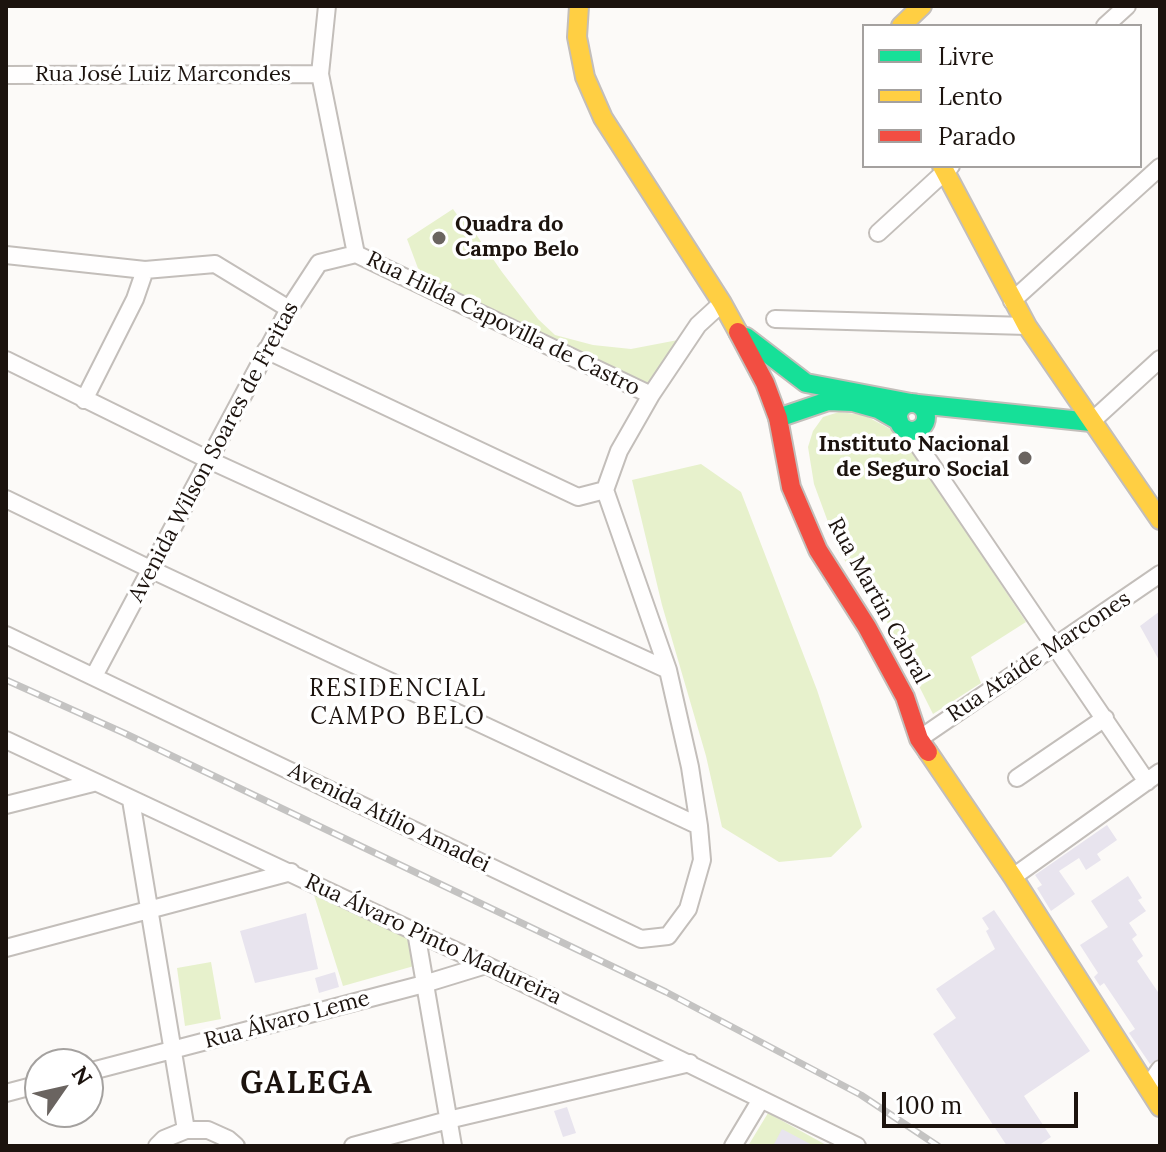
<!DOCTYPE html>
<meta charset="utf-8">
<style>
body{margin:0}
#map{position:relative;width:1166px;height:1152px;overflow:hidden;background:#fcfaf8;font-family:Lora,serif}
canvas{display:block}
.frame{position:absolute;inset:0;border:8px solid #1c130e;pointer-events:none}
.legend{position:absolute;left:862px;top:24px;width:280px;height:144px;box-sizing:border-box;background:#fff;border:2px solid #a4a19f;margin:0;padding:10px 14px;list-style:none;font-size:24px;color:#1c130e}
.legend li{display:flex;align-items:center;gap:16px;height:40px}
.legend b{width:40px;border:2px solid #a4a19f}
.north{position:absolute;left:24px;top:1048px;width:80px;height:80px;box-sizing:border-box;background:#fff;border:2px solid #a4a19f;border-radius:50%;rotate:56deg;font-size:22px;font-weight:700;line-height:32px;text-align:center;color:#1c130e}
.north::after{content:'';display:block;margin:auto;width:28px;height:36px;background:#6a6460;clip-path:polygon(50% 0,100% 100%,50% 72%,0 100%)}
.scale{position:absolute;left:882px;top:1092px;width:196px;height:36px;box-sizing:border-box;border:4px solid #1c130e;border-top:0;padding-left:10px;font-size:24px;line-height:28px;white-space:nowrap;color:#1c130e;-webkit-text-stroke:6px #fff;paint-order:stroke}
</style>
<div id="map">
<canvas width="1166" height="1152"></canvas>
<div class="frame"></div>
<ul class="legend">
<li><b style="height:10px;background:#16e098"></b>Livre</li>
<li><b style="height:10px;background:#ffcf43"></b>Lento</li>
<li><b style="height:10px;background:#f24e42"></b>Parado</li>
</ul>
<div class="north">N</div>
<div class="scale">100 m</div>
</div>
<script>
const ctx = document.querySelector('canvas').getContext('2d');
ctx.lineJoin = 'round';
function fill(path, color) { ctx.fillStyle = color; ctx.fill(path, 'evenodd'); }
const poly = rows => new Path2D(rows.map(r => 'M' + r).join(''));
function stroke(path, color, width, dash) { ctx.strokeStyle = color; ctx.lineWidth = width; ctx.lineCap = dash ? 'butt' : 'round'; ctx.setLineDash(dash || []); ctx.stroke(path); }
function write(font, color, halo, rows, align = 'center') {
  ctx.font = font + ' Lora,serif'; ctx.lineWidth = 7; ctx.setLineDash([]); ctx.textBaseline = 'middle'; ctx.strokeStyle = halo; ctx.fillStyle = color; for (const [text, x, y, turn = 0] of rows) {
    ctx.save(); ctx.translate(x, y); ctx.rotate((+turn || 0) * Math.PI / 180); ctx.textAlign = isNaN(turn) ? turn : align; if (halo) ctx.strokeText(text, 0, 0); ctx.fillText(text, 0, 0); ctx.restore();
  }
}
fill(poly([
 [453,209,458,216,462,214,502,272,538,319,555,335,593,345,631,349,678,340,649,388,422,279,407,239],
 [839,412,864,415,894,431,917,458,1026,622,971,657,981,683,933,714,886,620,839,552,814,484,808,447,813,431,823,417],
 [701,464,741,492,817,690,862,827,831,857,779,862,722,827,706,756,662,605,632,480],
 [314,895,408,937,414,966,343,986],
 [211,962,221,1019,185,1026,177,968],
 [768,1113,828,1146,748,1146]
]), '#e7f1cc');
fill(poly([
 [1160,611,1160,662,1140,626],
 [1107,825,1117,840,1097,854,1101,860,1086,870,1079,858,1059,871,1075,894,1051,911,1037,888,1042,885,1035,875],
 [1128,876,1142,898,1138,900,1146,911,1129,923,1137,935,1132,939,1143,956,1137,961,1160,995,1160,1058,1150,1064,1129,1033,1135,1029,1104,983,1100,986,1094,977,1098,973,1080,945,1108,927,1091,901],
 [994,910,1090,1051,1024,1096,1051,1137,1038,1146,1007,1146,933,1034,956,1018,936,989,995,949,986,931,989,929,982,918],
 [306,913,318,969,255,983,240,931],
 [335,972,339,987,319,993,315,978],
 [567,1107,576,1133,563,1137,554,1111],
 [782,1129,814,1146,773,1146]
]), '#e8e4ee');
const street = poly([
 [327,6,320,74,356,254],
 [1105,26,1127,6],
 [6,75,320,74],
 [878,233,951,166],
 [356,254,651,395],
 [6,255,145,270,135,299,84,400],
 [145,270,215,264,289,309],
 [1012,301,1160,167],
 [775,319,1027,326],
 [266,350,578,497,605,490],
 [6,360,209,460,668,670],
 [1091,422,1160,359],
 [908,430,1147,782],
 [6,499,150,569,699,826],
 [6,635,641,939,668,936,688,909,702,860,699,826,690,767,668,670,605,490,619,451,651,395,698,325,722,303],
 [94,676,289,309,319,263,356,254],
 [919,739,1160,574],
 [6,740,486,965,857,1146],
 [1017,778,1105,718],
 [131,800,186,1130],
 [6,805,93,783],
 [1013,877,1160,772],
 [416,932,453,1146],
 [6,948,291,872],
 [88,1072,424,984,486,965],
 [6,1093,40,1084],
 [1151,1093,1153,1079,1160,1069],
 [157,1146,164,1139,186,1130,208,1130,228,1139,236,1146],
 [353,1146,448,1120,690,1063],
 [733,1146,760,1101]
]);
const fast = poly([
 [746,337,806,383,911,403],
 '898 417a14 14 0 1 1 28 0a14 14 0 1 1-28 0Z',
 [918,404,1091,422],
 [778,418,828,401,853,402,878,409,899,421]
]);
const slow = poly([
 [579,6,577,37,585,77,603,118,722,303,738,332],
 [901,26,922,6],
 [942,166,1027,326,1160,520],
 [928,752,1013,877,1160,1107]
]);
const jam = poly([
 [738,332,765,383,778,418,791,487,818,550,867,627,905,697,919,739,928,752]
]);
stroke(street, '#c3beba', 20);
stroke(fast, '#c3beba', 22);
stroke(slow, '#c3beba', 22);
stroke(jam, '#c3beba', 22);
stroke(street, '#fffefe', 16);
stroke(fast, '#16e098', 18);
stroke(slow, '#ffcf43', 18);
stroke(jam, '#f24e42', 18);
const rail = poly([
 [6,680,124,733,666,992,861,1095,938,1146]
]);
stroke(rail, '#c4c3c2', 7);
stroke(rail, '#fff', 4, [12]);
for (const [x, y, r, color] of [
 [439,238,8,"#6a6460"],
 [1025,458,8,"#6a6460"]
]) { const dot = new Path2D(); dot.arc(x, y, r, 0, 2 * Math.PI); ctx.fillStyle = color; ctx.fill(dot); stroke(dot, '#fff', 3); }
write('22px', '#1c130e', '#fff', [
 ["Rua José Luiz Marcondes",163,75],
 ["Rua Hilda Capovilla de Castro",503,324,26],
 ["Avenida Wilson Soares de Freitas",214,452,-62],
 ["Rua Martin Cabral",878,601,61],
 ["Rua Ataíde Marcones",1039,657,-34],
 ["Avenida Atílio Amadei",389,818,26],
 ["Rua Álvaro Pinto Madureira",433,940,25],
 ["Rua Álvaro Leme",287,1020,-15]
]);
write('bold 22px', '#1c130e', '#fff', [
 ["Quadra do",455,225],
 ["Campo Belo",455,250],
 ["Instituto Nacional",1009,445,"right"],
 ["de Seguro Social",1009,470,"right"]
], 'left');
ctx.letterSpacing = '2px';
write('24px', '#1c130e', '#fff', [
 ["RESIDENCIAL",398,689],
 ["CAMPO BELO",398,717]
]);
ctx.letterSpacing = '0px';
ctx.letterSpacing = '2px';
write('bold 30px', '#1c130e', '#fff', [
 ["GALEGA",307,1084]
]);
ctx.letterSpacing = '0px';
</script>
